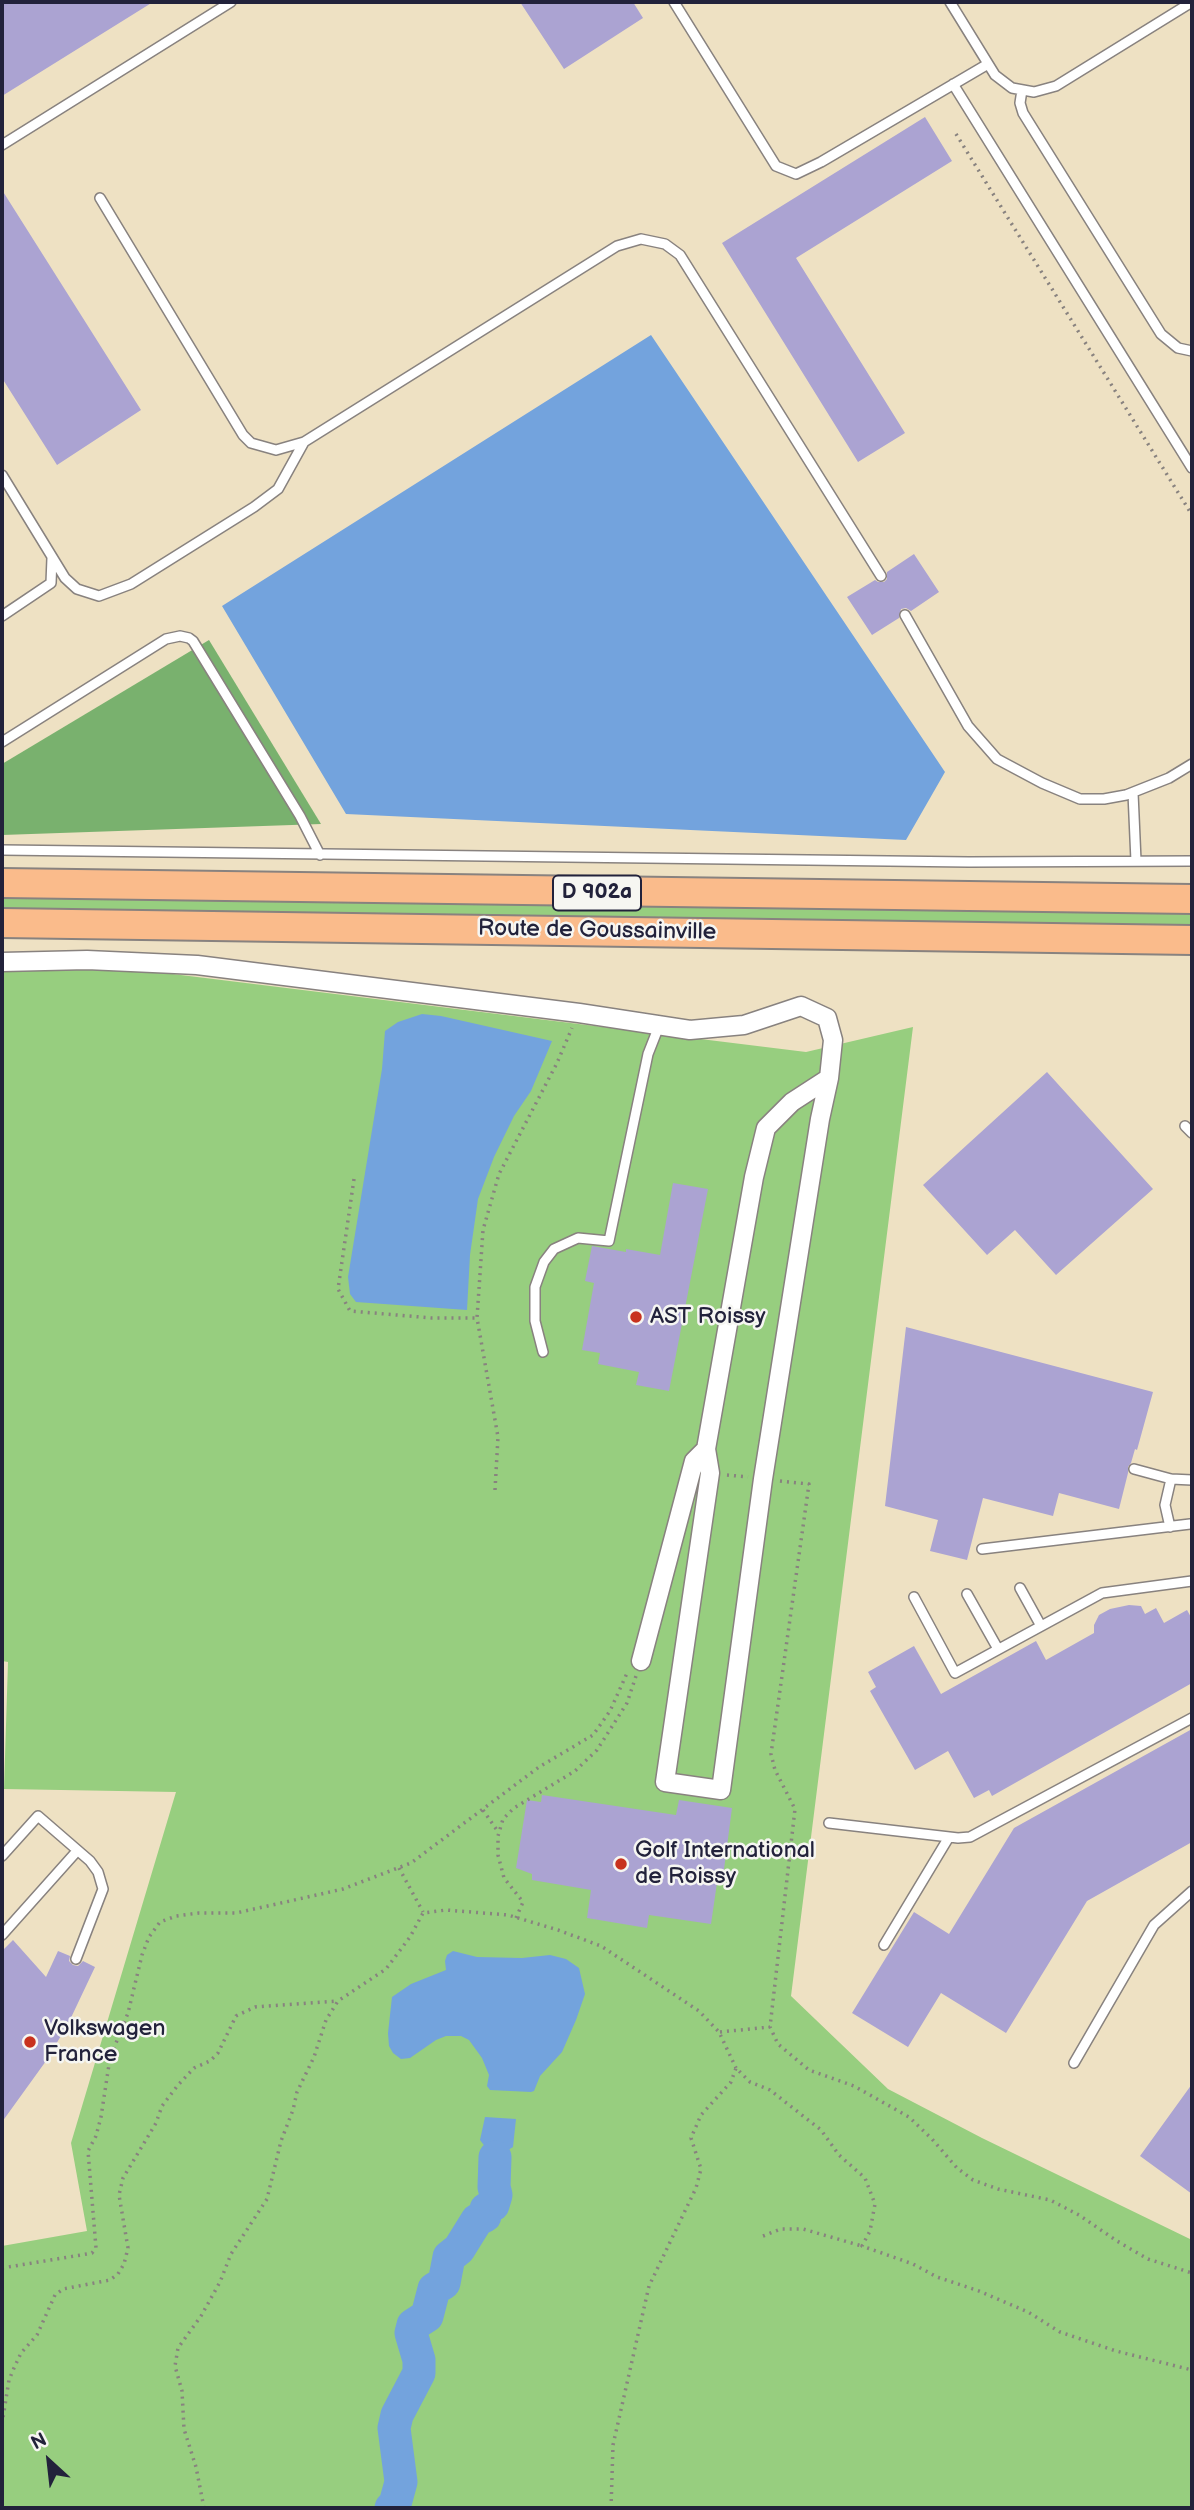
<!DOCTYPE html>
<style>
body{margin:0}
#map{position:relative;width:1194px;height:2510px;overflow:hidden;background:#eee1c3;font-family:"Balsamiq Sans",sans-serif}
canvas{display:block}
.frame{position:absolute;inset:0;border:4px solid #22223b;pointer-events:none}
.north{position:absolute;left:14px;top:2426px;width:70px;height:70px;-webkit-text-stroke:5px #f6f6f2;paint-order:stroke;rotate:333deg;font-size:19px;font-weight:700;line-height:28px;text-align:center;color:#22223b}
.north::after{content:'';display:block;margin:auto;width:24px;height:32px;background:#22223b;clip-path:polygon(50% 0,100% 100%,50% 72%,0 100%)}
</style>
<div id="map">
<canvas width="1194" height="2510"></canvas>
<div class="frame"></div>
<div class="north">N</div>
</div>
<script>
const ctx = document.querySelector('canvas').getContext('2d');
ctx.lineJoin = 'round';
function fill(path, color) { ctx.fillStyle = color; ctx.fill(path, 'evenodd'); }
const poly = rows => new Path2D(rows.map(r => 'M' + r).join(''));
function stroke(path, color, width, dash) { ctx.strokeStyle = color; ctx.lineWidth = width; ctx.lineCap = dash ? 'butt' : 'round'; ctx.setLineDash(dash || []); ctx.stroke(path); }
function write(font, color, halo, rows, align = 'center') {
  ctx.font = font + ' "Balsamiq Sans",sans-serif'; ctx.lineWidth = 5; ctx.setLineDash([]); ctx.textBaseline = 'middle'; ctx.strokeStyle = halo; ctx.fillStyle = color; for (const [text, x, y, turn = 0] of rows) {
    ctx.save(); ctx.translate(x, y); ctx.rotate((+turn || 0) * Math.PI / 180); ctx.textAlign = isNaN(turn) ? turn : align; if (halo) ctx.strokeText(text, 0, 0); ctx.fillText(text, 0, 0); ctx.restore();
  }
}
fill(poly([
 [2,893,1192,908,1192,929,2,916],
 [124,968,806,1052,913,1027,791,1996,888,2089,982,2138,1192,2240,1192,2508,2,2508,2,2246,87,2231,71,2143,176,1792,4,1789,8,1662,2,1661,2,970]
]), '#97ce7f');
fill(poly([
 [209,640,321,824,2,835,2,764]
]), '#79b16e');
fill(poly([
 [651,335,945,772,906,840,346,814,222,606],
 [422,1014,441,1016,552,1041,531,1091,514,1116,494,1157,478,1199,470,1255,467,1310,356,1302,350,1294,348,1277,382,1069,385,1031,398,1022],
 [453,1951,477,1957,522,1958,550,1955,566,1959,579,1968,585,1994,576,2020,562,2052,540,2076,534,2091,531,2092,490,2090,487,2086,489,2075,482,2058,469,2040,461,2036,446,2036,436,2040,410,2058,401,2059,393,2053,389,2046,388,2033,392,1997,411,1984,446,1970,445,1961,447,1955],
 [485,2117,516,2119,513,2147,497,2157,492,2156,480,2140]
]), '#73a3dd');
stroke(poly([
 [391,2508,395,2504,401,2482,394,2428,397,2415,419,2373,419,2360,411,2333,413,2325,427,2316,434,2289,444,2283,449,2257,459,2249,477,2220,485,2216,486,2209,493,2205,496,2195,494,2187,495,2157]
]), '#73a3dd', 33);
fill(poly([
 [2,2,153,2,2,96],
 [520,2,633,2,643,18,564,69],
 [925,117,952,161,796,258,905,433,858,462,722,243],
 [2,190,141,410,57,465,2,378],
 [914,554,939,592,911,611,906,608,901,609,899,618,872,635,847,597,875,580,878,582,884,582,887,579,887,572],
 [1047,1072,1153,1189,1056,1275,1015,1230,987,1255,923,1185],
 [673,1183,708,1189,669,1391,636,1385,639,1372,598,1364,600,1353,582,1350,594,1283,585,1281,592,1246,626,1252,626,1249,660,1255],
 [906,1327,1153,1392,1137,1450,1135,1449,1131,1463,1128,1467,1128,1473,1119,1509,1059,1493,1053,1516,983,1498,967,1560,930,1551,938,1520,885,1506],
 [1129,1605,1141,1606,1145,1614,1156,1608,1164,1623,1187,1610,1192,1619,1192,1683,992,1796,989,1790,974,1798,948,1751,915,1770,870,1691,876,1687,868,1672,914,1646,941,1694,1036,1641,1046,1660,1094,1633,1094,1625,1099,1615,1110,1609],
 [1192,1729,1192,1842,1087,1901,1006,2033,941,1993,908,2047,852,2013,914,1912,949,1934,1014,1828],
 [542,1795,676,1815,679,1800,732,1808,723,1877,718,1876,711,1924,649,1915,647,1928,587,1918,591,1890,532,1880,532,1874,516,1868,527,1800,541,1802],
 [13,1940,46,1977,58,1951,70,1956,69,1961,73,1965,78,1966,83,1961,95,1967,68,2024,46,2061,2,2122,2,1951],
 [1192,2084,1192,2194,1140,2156]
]), '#aba3d2');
const lane = poly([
 [674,2,776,166,796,174,821,162,988,64],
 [950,2,995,75,1012,88,1034,92,1056,86,1192,2],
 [953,84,1192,468],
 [1022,90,1020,103,1023,113,1161,334,1178,348,1192,351],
 [2,145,231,2],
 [100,198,243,435,251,443,276,450,304,442],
 [2,475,65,578,77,589,99,596,131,584,254,507,278,489,304,442,617,246,641,239,665,244,680,255,881,576],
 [905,615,968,726,997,759,1042,783,1080,799,1104,799,1126,795,1169,778,1192,764],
 [2,616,51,583,52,558],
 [2,742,166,639,180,636,189,638,193,641,300,816,320,855],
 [1133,793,1136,861],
 [2,850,969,862,1192,861],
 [1185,1126,1192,1133],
 [543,1352,535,1321,535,1287,544,1262,554,1249,578,1238,609,1241,648,1054,659,1026],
 [1134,1469,1171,1479,1192,1480],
 [1170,1527,1165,1505,1171,1479],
 [982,1549,1190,1524],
 [1020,1588,1041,1626],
 [967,1594,998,1649],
 [914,1597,955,1673,1102,1593,1192,1581],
 [829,1823,958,1838,970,1837,1192,1718],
 [2,1856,38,1816,90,1861,98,1872,103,1889,76,1959],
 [2,1935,77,1851],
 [884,1945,949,1837],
 [1074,2063,1154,1925,1192,1891]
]);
const street = poly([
 [2,962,87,960,197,965,579,1013,690,1030,744,1025,801,1006,827,1018,833,1040,829,1078,820,1119,763,1479,721,1790,665,1782,710,1473,706,1449,754,1177,766,1128,792,1102,829,1078],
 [641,1661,694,1461,706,1449]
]);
const primary = poly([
 [2,883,1192,899],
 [2,923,1192,940]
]);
stroke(lane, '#88827f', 12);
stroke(street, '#88827f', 21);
stroke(primary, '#88827f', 32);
stroke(poly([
 [956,134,1192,515],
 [354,1179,338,1289,350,1311,432,1318,477,1318],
 [727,1475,748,1477],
 [780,1481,809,1484,771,1754,775,1770,795,1809,770,2027,778,2044,809,2070,854,2086,909,2117,932,2139,957,2168,973,2180,998,2189,1050,2200,1079,2215,1117,2241,1148,2259,1192,2273],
 [495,1490,498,1437,477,1318,483,1230,499,1174,557,1063,572,1028],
 [483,1810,499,1833],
 [399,1868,423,1912],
 [516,1918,523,1902,504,1878,498,1855,498,1836,503,1819,514,1808,575,1771,597,1750,627,1703,636,1676],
 [720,2032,770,2027],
 [763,2236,781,2229,803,2229,862,2246],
 [2,2268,81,2255,92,2253,96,2248,88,2151,96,2136,101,2117,110,2058,128,2013,142,1955,149,1937,160,1922,176,1916,199,1913,236,1913,290,1901,343,1889,411,1863,539,1767,593,1735,610,1711,628,1671],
 [2,2424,9,2380,14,2368,21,2353,37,2335,55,2295,63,2289,110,2280,118,2274,124,2264,128,2248,119,2195,123,2178,156,2123,162,2106,178,2085,194,2068,210,2061,218,2053,236,2016,255,2007,338,2001],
 [204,2508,196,2467,184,2429,182,2391,175,2366,178,2348,201,2316,220,2282,231,2254,267,2199,281,2141,293,2110,297,2092,314,2057,326,2020,338,2001,386,1969,410,1937,423,1913,446,1910,508,1915,558,1930,601,1946,699,2011,719,2032,736,2068],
 [611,2508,613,2445,649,2286,696,2188,701,2169,691,2138,701,2115,731,2082,736,2068,750,2082,770,2090,821,2130,839,2155,865,2178,875,2204,870,2231,862,2246,913,2264,937,2277,979,2291,1028,2312,1060,2332,1116,2351,1192,2370]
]), '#88827f', 3.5, [2, 5]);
stroke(lane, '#fff', 9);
stroke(street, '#fff', 18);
stroke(primary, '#fabb8b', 28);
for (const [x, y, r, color] of [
 [636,1317,7,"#c8321e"],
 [621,1864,7,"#c8321e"],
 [30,2042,7,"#c8321e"]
]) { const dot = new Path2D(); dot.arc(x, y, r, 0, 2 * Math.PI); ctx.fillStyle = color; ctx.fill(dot); stroke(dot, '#f6f6f2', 2.5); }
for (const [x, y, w] of [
 [597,893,88]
]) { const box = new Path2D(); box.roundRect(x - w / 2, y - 17.5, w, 35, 5); ctx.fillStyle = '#f6f6f2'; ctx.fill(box); stroke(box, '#22223b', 2); }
write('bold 21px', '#22223b', null, [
 ["D 902a",597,893]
]);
write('23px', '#22223b', '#f6f6f2', [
 ["Route de Goussainville",597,931,1]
]);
write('23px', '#22223b', '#f6f6f2', [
 ["AST Roissy",650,1317],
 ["Golf International",635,1851],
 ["de Roissy",635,1877],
 ["Volkswagen",44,2029],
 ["France",44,2055]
], 'left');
</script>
